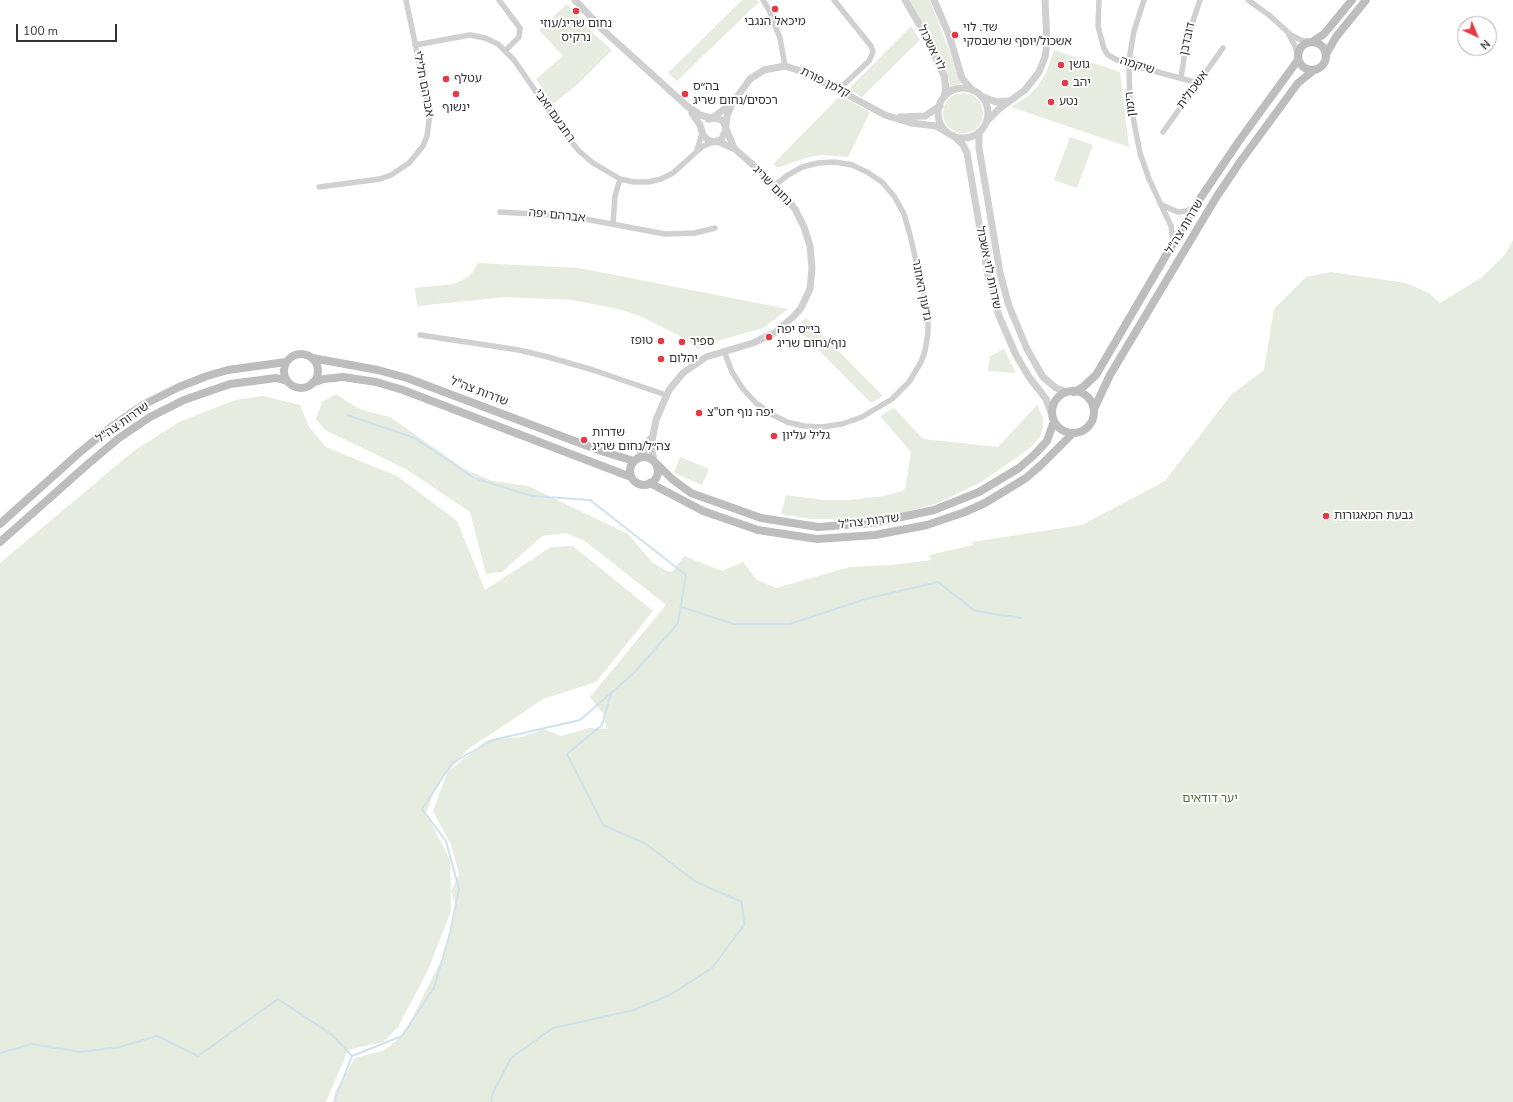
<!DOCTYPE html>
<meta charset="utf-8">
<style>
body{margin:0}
#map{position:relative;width:1513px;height:1102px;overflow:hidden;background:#fff;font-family:"Nunito Sans",sans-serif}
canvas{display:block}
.north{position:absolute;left:1457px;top:16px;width:40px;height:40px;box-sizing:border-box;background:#fff;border:1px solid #adadad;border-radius:50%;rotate:136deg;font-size:11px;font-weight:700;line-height:16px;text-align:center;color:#333}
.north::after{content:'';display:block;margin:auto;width:14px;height:18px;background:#e63946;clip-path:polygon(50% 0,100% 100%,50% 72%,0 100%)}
.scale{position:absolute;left:16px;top:24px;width:101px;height:18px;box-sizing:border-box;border:2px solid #333;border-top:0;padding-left:5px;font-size:12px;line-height:14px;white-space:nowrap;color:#333;-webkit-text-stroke:3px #fff;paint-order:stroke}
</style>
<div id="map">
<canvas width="1513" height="1102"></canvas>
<div class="north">N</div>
<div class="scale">100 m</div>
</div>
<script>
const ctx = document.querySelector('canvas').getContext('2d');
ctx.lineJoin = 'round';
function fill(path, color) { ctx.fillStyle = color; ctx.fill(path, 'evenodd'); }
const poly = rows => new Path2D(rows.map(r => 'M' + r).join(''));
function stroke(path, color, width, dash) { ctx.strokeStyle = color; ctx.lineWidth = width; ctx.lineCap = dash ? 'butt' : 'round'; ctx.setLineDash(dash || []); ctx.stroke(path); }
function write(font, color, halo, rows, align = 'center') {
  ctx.font = font + ' "Nunito Sans","Noto Sans Hebrew",sans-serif'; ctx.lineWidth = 4; ctx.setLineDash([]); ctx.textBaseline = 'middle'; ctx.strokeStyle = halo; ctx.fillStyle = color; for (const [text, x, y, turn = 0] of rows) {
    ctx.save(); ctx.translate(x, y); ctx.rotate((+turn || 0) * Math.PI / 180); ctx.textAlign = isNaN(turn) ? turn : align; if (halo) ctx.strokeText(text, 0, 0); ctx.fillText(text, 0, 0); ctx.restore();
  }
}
fill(poly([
 [742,0,757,0,759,2,677,81,668,73],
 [909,0,930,0,961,83,950,88,949,80,936,50],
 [567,4,593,33,612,50,579,83,553,104,536,79,563,56,539,30],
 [911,26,920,40,862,97,849,89],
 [1054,50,1120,72,1129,147,1011,107,1028,96,1038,86,1046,73],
 '943 113a20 20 0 1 1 40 0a20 20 0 1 1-40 0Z',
 [840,96,870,112,848,157,822,155,809,157,780,167,777,167,773,164],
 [1070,137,1093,145,1077,188,1054,180],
 [1513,240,1513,1102,334,1102,335,1092,355,1058,385,1050,404,1034,445,953,456,908,451,891,459,874,451,845,433,811,447,773,438,782,426,813,450,860,451,911,428,970,398,1027,383,1042,348,1050,326,1102,0,1102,0,563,135,450,179,422,235,400,263,396,300,405,309,427,326,447,397,476,457,521,485,590,551,547,573,546,653,611,596,682,543,699,467,750,449,771,487,740,522,737,544,729,561,736,589,728,607,729,603,714,590,697,666,605,585,541,566,533,542,536,502,572,486,574,470,512,406,469,325,430,316,419,322,402,336,394,359,409,390,417,466,470,493,481,528,486,628,534,653,563,667,571,672,572,684,556,722,571,743,562,757,580,776,588,850,567,892,565,931,560,929,555,973,545,972,542,1082,525,1165,481,1231,395,1264,370,1274,309,1306,277,1331,272,1406,283,1429,293,1440,303,1481,278,1504,256],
 [478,263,579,268,788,309,763,328,717,341,698,349,680,336,640,316,618,309,573,300,506,297,417,306,415,288,454,284,466,278,473,272],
 [806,318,883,396,871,403,796,327],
 [1004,349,1016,373,988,371,990,356],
 [1037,405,1043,418,1043,427,1040,437,1030,448,983,481,938,503,891,516,865,519,811,519,781,514,786,495,824,500,849,500,884,496,905,490,911,452,880,416,894,408,923,439,998,447],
 [680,457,709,469,702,485,674,473]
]), '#e6ecdf');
stroke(poly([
 [681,607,734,624,790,624,866,599,938,582,975,611,1021,618],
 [0,1053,32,1044,81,1052,120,1047,157,1036,198,1056,278,999,331,1034,352,1056],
 [334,1102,352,1056,402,1036,434,988,450,933,459,889,446,841,422,809,452,763,493,740,580,720,635,672,678,623,686,575,590,500,532,496,474,478,415,438,347,415],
 [491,1102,493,1093,511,1058,553,1028,634,1010,670,995,712,968,744,925,742,902,696,882,646,844,603,825,567,754,602,725,611,693]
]), '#cfe2ee', 2);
stroke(poly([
 [499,0,520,28,519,37,506,50],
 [763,0,769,10,780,38,785,66],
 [834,0,871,46,873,52,869,61,838,90],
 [1099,0,1098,26,1104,49,1108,55,1121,62,1198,83],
 [1144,0,1134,31,1130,54,1129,71,1130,102,1140,153,1149,179,1171,226,1173,241],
 [1248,0,1269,15,1291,35,1301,40,1310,42],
 [1289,35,1295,46,1298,56],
 [415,45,470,35,485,38,498,44,514,60,566,135,579,151,593,163,620,179,634,182,648,182,661,179,673,173,703,146,714,142],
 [1181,78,1187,39,1200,0],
 [1163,132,1223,48],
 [697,150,702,133],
 [319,187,380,179,391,175,409,163,423,146,427,136,430,114,406,0],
 [1162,205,1178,212,1186,211,1193,208],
 [500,212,569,216,665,234,695,233,715,228],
 [613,224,615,196,620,179],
 [420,335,519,350,548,357,593,370,666,395],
 [724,351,732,372,743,389,756,403,771,414,787,422,804,426,822,427,842,424,862,417,892,399,909,382,921,362,925,351,928,333,928,313,910,235,904,214,894,196,882,182,867,172,852,165,835,162,818,163,802,167,788,175,775,185]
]), '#d0d0d0', 5.5);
stroke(poly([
 [575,0,603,30,687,106,700,115,711,118],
 [905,0,925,34,944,76,946,87,944,97],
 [934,0,949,35,962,78,972,90],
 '938 113a25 25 0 1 1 50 0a25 25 0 1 1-50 0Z',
 [981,96,996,102,1008,101],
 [692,113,700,125,703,135,708,140,714,142,721,140,726,130],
 [900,117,925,116,940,106],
 [712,118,730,105],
 [708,119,716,118,723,121,734,148],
 [987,121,999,109,1025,90,1039,72,1045,57,1047,43,1045,0],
 [726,126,727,116,732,104,750,79,764,70,785,66,807,73,885,115,911,123,936,126,948,133],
 [983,128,979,134,979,148,1000,273,1009,306,1027,349,1043,377,1056,388,1067,392],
 [954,136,963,145,967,153,988,276,999,316,1016,355,1029,377,1046,399,1052,415],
 [636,459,644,452,650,439],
 [654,461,651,446,656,420,669,390,683,373,706,357,753,343,776,332,794,316,801,308,810,289,812,268,810,246,804,227,795,209,775,185,735,149,717,141]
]), '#d0d0d0', 7);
stroke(poly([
 '1298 56a14 14 0 1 1 28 0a14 14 0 1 1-28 0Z',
 [1312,42,1324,34,1352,0],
 [1326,54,1336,37,1366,0],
 '284 371a17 17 0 1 1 34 0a17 17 0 1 1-34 0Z',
 [312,358,378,370,407,378,601,451,634,461],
 [312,383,324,379,343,377,376,382,403,390,631,477],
 '1052 412a21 21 0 1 1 42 0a21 21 0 1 1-42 0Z',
 [1074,392,1083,387,1096,375,1195,206,1239,141,1298,60],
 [1094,409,1110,375,1217,196,1240,162,1298,83,1314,70],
 '630 471a14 14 0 1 1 28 0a14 14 0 1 1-28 0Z',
 [656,463,672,479,691,493,761,518,818,527,873,523,934,510,979,492,1019,468,1034,455,1047,441,1054,421],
 [650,483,703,511,758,530,817,539,875,535,927,525,965,512,985,503,1026,478,1042,464,1073,433],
 [0,524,79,453,111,427,143,405,179,387,207,376,228,370,286,362],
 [0,542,88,464,119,438,150,417,184,400,230,384,276,378,287,381]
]), '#bdbdbd', 8);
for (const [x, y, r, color] of [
 [775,9,4,"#e63946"],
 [576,11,4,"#e63946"],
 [955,35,4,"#e63946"],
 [1061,65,4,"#e63946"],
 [446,79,4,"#e63946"],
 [1065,83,4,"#e63946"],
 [456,94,4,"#e63946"],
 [685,94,4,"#e63946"],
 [1051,102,4,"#e63946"],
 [769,337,4,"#e63946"],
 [661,341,4,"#e63946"],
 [682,342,4,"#e63946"],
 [661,359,4,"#e63946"],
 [699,413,4,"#e63946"],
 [774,436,4,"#e63946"],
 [584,440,4,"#e63946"],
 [1326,516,4,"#e63946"]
]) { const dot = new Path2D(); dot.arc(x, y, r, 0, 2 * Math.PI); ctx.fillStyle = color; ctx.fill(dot); stroke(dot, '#fff', 1.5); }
write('12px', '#333', '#fff', [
 ["מיכאל הנגבי",775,22,"center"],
 ["נחום שריג/עוזי",576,24,"center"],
 ["נרקיס",576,38,"center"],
 ["שד. לוי",963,28],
 ["אשכול/יוסף שרשבסקי",963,42],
 ["גושן",1069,65],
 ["עטלף",454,79],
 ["יהב",1073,83],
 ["בה״ס",693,87],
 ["רכסים/נחום שריג",693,101],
 ["נטע",1059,102],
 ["ינשוף",456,108,"center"],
 ["בי״ס יפה",777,330],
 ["נוף/נחום שריג",777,344],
 ["טופז",653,341,"right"],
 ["ספיר",690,342],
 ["יהלום",669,359],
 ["יפה נוף חט\"צ",707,413],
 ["שדרות",592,433],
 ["צה״ל/נחום שריג",592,447],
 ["גליל עליון",782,436],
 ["גבעת המאגורות",1334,516]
], 'left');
write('12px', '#333', '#fff', [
 ["דובדבן",1188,39,-77],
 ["לוי אשכול",931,48,64],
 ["שיקמה",1137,66,17],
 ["קלמן פורת",825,83,27],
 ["אברהם חלילי",423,84,79],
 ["אשכולית",1193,90,-54],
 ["רימון",1131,104,-96],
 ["רחבעם זאבי",554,116,55],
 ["נחום שריג",772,186,46],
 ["אברהם יפה",557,216,6],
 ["שדרות צה\"ל",1185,227,-59],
 ["שדרות לוי אשכול",988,268,78],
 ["גדעון האוזנר",921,290,79],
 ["שדרות צה\"ל",479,392,21],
 ["שדרות צה\"ל",123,423,-35],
 ["שדרות צה\"ל",869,522,-7]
]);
write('12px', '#56703f', '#fff', [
 ["יער דודאים",1210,799]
]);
</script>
